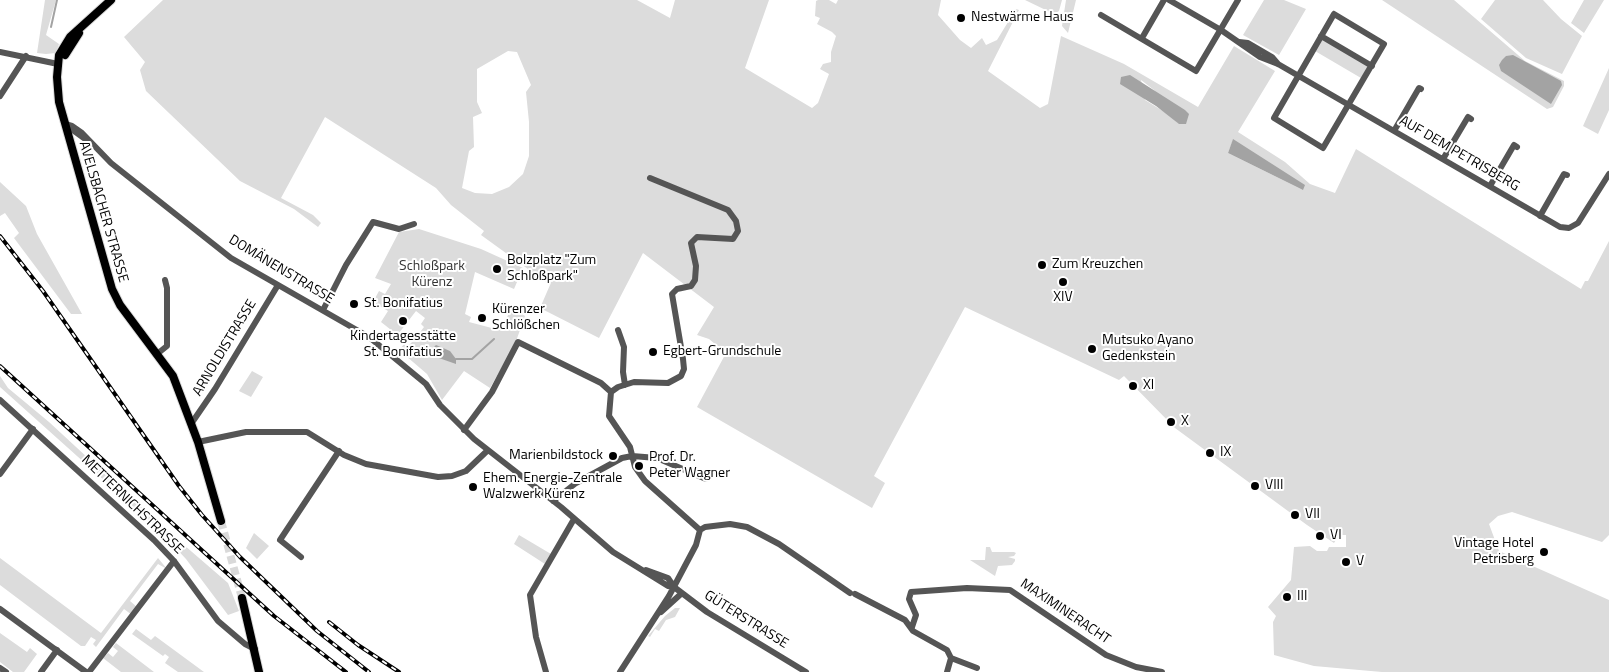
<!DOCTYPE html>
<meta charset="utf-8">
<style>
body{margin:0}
canvas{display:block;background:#fff}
</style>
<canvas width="1609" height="672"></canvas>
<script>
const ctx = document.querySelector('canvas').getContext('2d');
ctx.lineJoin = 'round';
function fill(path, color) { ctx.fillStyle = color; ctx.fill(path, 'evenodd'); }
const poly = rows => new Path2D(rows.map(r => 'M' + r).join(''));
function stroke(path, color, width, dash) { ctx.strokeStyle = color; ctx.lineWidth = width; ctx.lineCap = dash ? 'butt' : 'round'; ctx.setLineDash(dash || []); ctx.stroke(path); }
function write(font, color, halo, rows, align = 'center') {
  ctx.font = font + ' "Titillium Web",sans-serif'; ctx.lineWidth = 4; ctx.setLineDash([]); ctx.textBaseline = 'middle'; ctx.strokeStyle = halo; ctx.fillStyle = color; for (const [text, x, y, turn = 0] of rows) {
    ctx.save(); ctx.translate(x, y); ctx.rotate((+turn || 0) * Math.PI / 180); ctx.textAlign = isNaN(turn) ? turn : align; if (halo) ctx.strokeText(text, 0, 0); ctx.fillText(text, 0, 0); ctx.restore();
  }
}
fill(poly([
 [45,0,56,0,46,35,59,44,56,53,46,54,37,53],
 [163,0,637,0,670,18,675,0,769,0,745,68,812,108,818,103,829,74,820,69,823,64,831,62,831,52,836,36,832,32,817,24,820,18,815,16,816,1,818,0,829,0,836,4,838,0,941,0,938,15,960,40,971,48,982,38,986,45,997,40,1016,9,1019,10,988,71,1040,108,1048,104,1061,36,1124,64,1198,107,1234,46,1275,71,1238,132,1285,162,1310,184,1335,193,1356,149,1581,289,1585,281,1588,281,1609,241,1609,535,1602,542,1512,512,1498,516,1489,524,1499,551,1609,600,1609,672,1382,672,1314,666,1274,655,1273,622,1276,616,1268,607,1291,580,1294,547,1310,546,1317,551,1327,551,1329,547,1346,547,1346,535,1339,535,1334,543,1307,525,1175,428,1124,376,1119,380,965,307,874,476,885,483,872,508,697,407,726,353,709,339,697,335,714,307,643,253,599,338,540,308,550,285,481,235,484,231,451,205,436,188,325,117,281,198,313,215,321,223,318,227,294,209,240,181,146,91,140,70,145,62,124,37],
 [508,51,517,52,531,85,526,92,529,122,529,156,523,174,509,187,492,194,475,193,462,188,469,151,474,147,473,117,482,113,477,102,477,69],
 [1141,80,1154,90,1179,124,1171,116,1145,100],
 [1233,140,1303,190,1228,153],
 [1025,0,1062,0,1059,11,1054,14],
 [1066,0,1076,0,1068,33,1062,26],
 [1264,0,1284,0,1306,9,1279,55,1243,35],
 [1382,0,1454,0,1525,61,1564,81,1564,86,1553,107,1547,109],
 [1495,0,1543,0,1561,19,1582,36,1562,74,1526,58,1481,19],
 [1584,0,1604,0,1584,33,1571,23],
 [1324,37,1369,64,1361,78,1315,51],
 [1609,68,1609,110,1598,134,1583,126],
 [0,182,26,206,37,234,82,314,71,314,14,238,19,233,5,213,0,216],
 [419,229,481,249,523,268,514,289,475,272,465,314,471,317,469,322,503,331,508,325,505,323,511,307,525,316,515,344,490,388,464,371,442,400,427,374,399,350,405,343,409,345,414,340,424,327,421,324,425,318,416,311,399,333,402,335,400,337,381,322,388,311,373,302,379,291,385,294,391,284,375,278,399,232],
 [252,371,263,377,251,397,239,391],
 [0,376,8,388,49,422,155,520,228,583,239,611,228,615,186,559,154,525,0,387],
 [254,533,269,546,257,559,246,548],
 [519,535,551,554,545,564,514,544],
 [986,547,990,547,992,552,1014,552,1016,553,1014,556,1008,557,1015,559,1015,561,1012,565,998,566,995,576,970,560,985,560],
 [0,558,101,633,158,558,167,569,158,564,130,601,137,607,132,615,124,609,96,647,93,644,96,640,91,637,85,646,81,646,0,585],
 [675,608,680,608,675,617,666,620,659,631,655,629,650,637,648,636,665,616],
 [136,629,151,640,155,636,204,672,178,672,165,663,169,657,165,654,163,656,132,634],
 [0,633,27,652,30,648,37,654,24,672,13,672,0,662],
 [116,643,154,672,121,672,103,658,108,653,113,657,118,651,113,647]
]), '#dcdcdc');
fill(poly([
 [1513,55,1561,81,1562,85,1551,104,1501,71,1499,65,1502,60,1506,56],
 [1130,75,1185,110,1189,114,1186,124,1179,124,1156,106,1120,84,1121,77],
 [1233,139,1305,185,1303,190,1228,153],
 [436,345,450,351,456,359,456,364,436,357,431,350]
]), '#a3a3a3');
stroke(poly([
 [51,27,57,0],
 [456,359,472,359,494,339]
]), '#a3a3a3', 2);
stroke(poly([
 [221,521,242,598]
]), '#d9d9d9', 8, [8, 4]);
const major = poly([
 [111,0,70,37,59,55,57,77,59,102,112,289,120,305,173,376,198,442,221,521],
 [65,55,79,33],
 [242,598,259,672]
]);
stroke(major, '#dbdbdb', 10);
stroke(poly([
 [1169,0,1221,30,1260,57,1278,64,1560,227,1569,228,1578,223,1609,174],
 [1334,14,1384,44,1323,148,1274,118,1334,14],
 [1101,15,1196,71,1238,0],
 [1321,36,1372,66],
 [1142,38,1164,0],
 [1239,42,1248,43,1272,57,1278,64],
 [0,52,58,64],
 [0,96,26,56],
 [65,124,72,126,82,133,111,163,231,258,369,337,426,384,440,405,474,439,561,507,613,552,668,586,674,587,707,612,806,672],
 [66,125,88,141],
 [1394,131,1419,88,1421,89],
 [1443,159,1468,117,1471,119],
 [1490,186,1514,145,1517,147],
 [1540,216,1564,174,1567,175],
 [323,310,346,265,373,222,399,229,414,224],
 [618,330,624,347,623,372,625,385],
 [157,354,167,346,167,288,165,280],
 [611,392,618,387,634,382,668,383,681,376,684,369,683,359,672,294,677,289,691,286,695,280,696,266,691,243,697,237,733,239,738,231,736,221,728,210,650,178],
 [0,400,154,540,174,561,218,621,245,644,255,649],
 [191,424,215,389,278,285],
 [464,430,492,392,518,342,601,383,611,392,609,416,630,447,635,467,645,481,700,530,696,545,669,596,620,672],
 [198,442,246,432,307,432,344,455,366,464,438,477,452,476,466,471,487,451],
 [0,474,33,429],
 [553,501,576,483,622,458,632,456,657,458,706,479],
 [700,530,705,527,730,524,747,527,779,544,850,593],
 [301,557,280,540,339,451],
 [646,570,668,578,674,587],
 [855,594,905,620,913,631,947,650,951,658],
 [0,609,86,672],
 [661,612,682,593],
 [912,627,916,615,909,599,911,592,967,588,1010,590,1106,655,1136,667,1162,672],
 [0,668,6,672],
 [41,672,57,650],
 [89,672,174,561],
 [546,672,536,637,530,595,574,519],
 [947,672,951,658,977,668]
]), '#555', 6);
stroke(major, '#000', 8);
const rail = poly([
 [0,236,43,291,179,486,202,515,240,557,317,631,369,672],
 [0,366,274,616,346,672],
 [329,622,358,645,399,672]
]);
stroke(rail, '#000', 4);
stroke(rail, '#fff', 2, [5.5]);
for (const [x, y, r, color] of [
 [961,18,5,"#000"],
 [1042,265,5,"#000"],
 [497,269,5,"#000"],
 [1063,282,5,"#000"],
 [354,304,5,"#000"],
 [482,318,5,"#000"],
 [403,321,5,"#000"],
 [1092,349,5,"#000"],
 [653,352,5,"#000"],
 [1133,386,5,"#000"],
 [1171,422,5,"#000"],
 [1210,453,5,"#000"],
 [613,456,5,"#000"],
 [639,466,5,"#000"],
 [1255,486,5,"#000"],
 [473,487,5,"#000"],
 [1295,515,5,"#000"],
 [1320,536,5,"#000"],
 [1544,552,5,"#000"],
 [1346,562,5,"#000"],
 [1287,597,5,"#000"]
]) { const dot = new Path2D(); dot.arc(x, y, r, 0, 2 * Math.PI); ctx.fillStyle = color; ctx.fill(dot); stroke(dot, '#fff', 2); }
write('14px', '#000', '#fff', [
 ["Nestwärme Haus",971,18],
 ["Bolzplatz \"Zum",507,261],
 ["Schloßpark\"",507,277],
 ["Zum Kreuzchen",1052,265],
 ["XIV",1063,298,"center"],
 ["St. Bonifatius",364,304],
 ["Kürenzer",492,310],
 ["Schlößchen",492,326],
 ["Kindertagesstätte",403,337,"center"],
 ["St. Bonifatius",403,353,"center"],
 ["Mutsuko Ayano",1102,341],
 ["Gedenkstein",1102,357],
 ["Egbert-Grundschule",663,352],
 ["XI",1143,386],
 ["X",1181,422],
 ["IX",1220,453],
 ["Marienbildstock",603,456,"right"],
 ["Prof. Dr.",649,458],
 ["Peter Wagner",649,474],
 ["Ehem. Energie-Zentrale",483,479],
 ["Walzwerk Kürenz",483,495],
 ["VIII",1265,486],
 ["VII",1305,515],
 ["VI",1330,536],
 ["Vintage Hotel",1534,544,"right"],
 ["Petrisberg",1534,560,"right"],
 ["V",1356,562],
 ["III",1297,597]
], 'left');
write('14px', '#000', '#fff', [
 ["AUF DEM PETRISBERG",1459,154,30],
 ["AVELSBACHER STRASSE",103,212,74],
 ["DOMÄNENSTRASSE",281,270,31],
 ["ARNOLDISTRASSE",225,348,-59],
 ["METTERNICHSTRASSE",132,505,44],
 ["MAXIMINERACHT",1065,612,34],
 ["GÜTERSTRASSE",746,620,32]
]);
write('14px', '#333', '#fff', [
 ["Schloßpark",432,267],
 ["Kürenz",432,283]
]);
</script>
